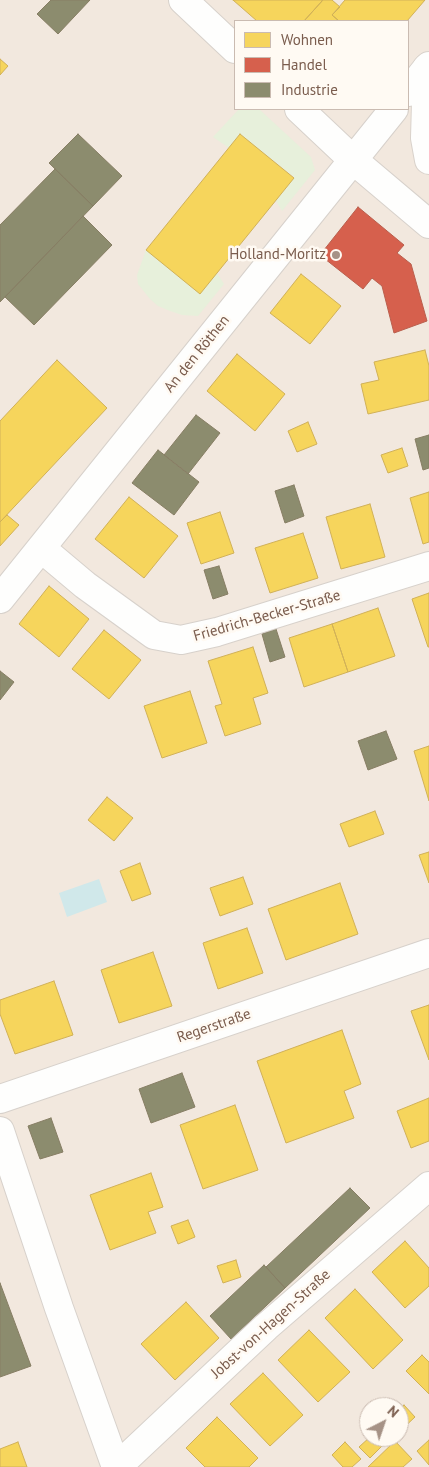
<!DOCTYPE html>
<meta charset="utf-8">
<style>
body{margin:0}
#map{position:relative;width:429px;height:1467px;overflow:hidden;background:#f9f5f0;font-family:"PT Sans",sans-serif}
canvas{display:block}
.legend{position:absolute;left:234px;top:20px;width:175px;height:90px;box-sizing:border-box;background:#fffaf3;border:1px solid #cabbb1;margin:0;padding:6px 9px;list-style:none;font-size:15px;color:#7a5c4d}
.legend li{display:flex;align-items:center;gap:10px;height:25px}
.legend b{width:25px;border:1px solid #cabbb1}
.north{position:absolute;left:359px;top:1397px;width:50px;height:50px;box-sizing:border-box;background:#fffaf3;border:1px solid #cabbb1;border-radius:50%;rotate:41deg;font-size:14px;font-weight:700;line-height:20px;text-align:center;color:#7a5c4d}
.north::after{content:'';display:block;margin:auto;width:18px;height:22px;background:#a69286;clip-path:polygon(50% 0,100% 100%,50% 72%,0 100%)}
</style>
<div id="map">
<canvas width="429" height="1467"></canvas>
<ul class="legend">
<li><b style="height:14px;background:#f6d55c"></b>Wohnen</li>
<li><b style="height:14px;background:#d6604d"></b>Handel</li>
<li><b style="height:14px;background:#8c8c6e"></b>Industrie</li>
</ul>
<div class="north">N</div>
</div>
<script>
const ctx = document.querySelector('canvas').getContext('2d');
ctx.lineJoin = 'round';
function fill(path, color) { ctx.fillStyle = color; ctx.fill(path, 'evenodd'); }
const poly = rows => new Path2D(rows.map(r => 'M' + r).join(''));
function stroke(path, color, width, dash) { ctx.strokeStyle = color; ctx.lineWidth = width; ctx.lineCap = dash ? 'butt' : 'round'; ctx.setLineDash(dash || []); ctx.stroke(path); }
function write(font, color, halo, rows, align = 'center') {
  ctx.font = font + ' "PT Sans",sans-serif'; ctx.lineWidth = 5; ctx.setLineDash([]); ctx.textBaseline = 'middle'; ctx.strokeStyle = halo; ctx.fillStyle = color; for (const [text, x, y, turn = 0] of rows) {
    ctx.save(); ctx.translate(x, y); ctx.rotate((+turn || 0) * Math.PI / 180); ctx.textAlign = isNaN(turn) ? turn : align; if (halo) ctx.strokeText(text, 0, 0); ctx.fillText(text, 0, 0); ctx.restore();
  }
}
fill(poly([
 [0,0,429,0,429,1467,0,1467],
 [235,21,408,21,408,109,235,109],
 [369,1407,399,1407,399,1437,369,1437]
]), '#f2e8de');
fill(poly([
 [239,109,259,109,311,157,315,170,282,211,276,201,294,177,240,134,229,148,213,137],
 [146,250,217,273,224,284,198,316,182,315,170,311,158,306,150,299,138,284,137,275]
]), '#e7f0db');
fill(poly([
 [99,879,107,902,67,917,59,893]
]), '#d0e8ea');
const homes = poly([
 [233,0,322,0,322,1,304,21,257,21,233,0],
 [332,0,340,7,332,15,339,21,304,21,323,0,332,0],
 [345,0,425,0,407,21,339,21,332,15,345,0],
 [0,59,8,66,0,75,0,59],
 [240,134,294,178,200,294,146,250,240,134],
 [301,274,341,306,310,344,270,313,301,274],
 [425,350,429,366,429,400,368,414,361,384,379,380,374,362,425,350],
 [237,354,285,394,255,431,207,391,237,354],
 [57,360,107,408,0,522,0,421,57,360],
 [308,422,317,444,297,452,288,431,308,422],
 [402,448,408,466,388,473,381,455,402,448],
 [429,492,429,542,423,544,410,498,429,492],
 [129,497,178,536,144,578,95,539,129,497],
 [370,504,385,557,341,569,326,517,370,504],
 [220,512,234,553,201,564,187,523,220,512],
 [7,515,19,525,0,546,0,522,7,515],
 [303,533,318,578,270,593,255,548,303,533],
 [49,586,89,619,59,657,19,624,49,586],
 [429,593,429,647,428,647,412,599,429,593],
 [378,608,395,656,348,672,332,624,378,608],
 [332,624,348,672,304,687,289,638,332,624],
 [104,630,141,660,109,699,72,669,104,630],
 [253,647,268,693,253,698,261,724,225,736,215,706,222,704,208,661,253,647],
 [190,691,207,743,162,758,144,706,190,691],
 [429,746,429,801,414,751,429,746],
 [107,797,133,818,114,841,88,820,107,797],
 [375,811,384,834,349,847,340,824,375,811],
 [429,852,429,883,419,855,429,852],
 [140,863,151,894,132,901,120,871,140,863],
 [243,877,253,904,220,916,210,888,243,877],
 [340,883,358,934,286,960,268,909,340,883],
 [247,928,263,973,218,989,203,943,247,928],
 [153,952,172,1006,119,1023,101,970,153,952],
 [54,981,73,1035,15,1054,0,1014,0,1000,54,981],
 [429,1005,429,1060,411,1011,429,1005],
 [342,1030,361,1084,344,1091,354,1118,286,1143,257,1061,342,1030],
 [429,1098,429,1141,411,1148,397,1111,429,1098],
 [235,1105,258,1170,203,1189,180,1125,235,1105],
 [151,1173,163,1207,148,1212,156,1233,110,1250,90,1195,151,1173],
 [188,1220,195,1237,178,1244,171,1226,188,1220],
 [405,1241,429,1268,429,1286,405,1308,372,1272,405,1241],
 [236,1260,241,1277,223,1283,217,1266,236,1260],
 [355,1289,403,1340,373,1369,325,1318,355,1289],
 [186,1302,219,1338,175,1380,141,1344,186,1302],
 [309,1330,350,1372,318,1402,278,1360,309,1330],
 [422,1355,429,1362,429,1394,406,1371,422,1355],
 [263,1373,303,1415,270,1446,230,1404,263,1373],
 [404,1405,415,1417,399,1432,399,1410,404,1405],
 [217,1417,258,1458,249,1467,205,1467,186,1448,217,1417],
 [370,1437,391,1437,370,1458,359,1447,370,1437],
 [429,1440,429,1465,417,1451,429,1440],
 [395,1441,412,1459,403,1467,368,1467,395,1441],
 [18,1442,27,1467,0,1467,0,1449,18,1442],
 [345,1442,361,1459,352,1467,343,1467,332,1455,345,1442]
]);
fill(homes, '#f6d55c');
stroke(homes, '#d1b158', 1);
const shops = poly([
 [358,207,404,245,397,253,411,264,427,321,394,333,382,286,372,278,363,289,320,255,358,207]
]);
fill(shops, '#d6604d');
stroke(shops, '#ba5f4d', 1);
const industry = poly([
 [51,0,90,0,58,34,37,14,51,0],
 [78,134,122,176,93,206,49,163,78,134],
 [55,169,93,206,0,302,0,225,55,169],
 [83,216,112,245,34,325,5,297,83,216],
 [196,415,220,433,188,474,164,455,196,415],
 [429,435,429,468,423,470,415,439,429,435],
 [158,450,199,482,174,515,132,483,158,450],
 [294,485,304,516,285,523,275,491,294,485],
 [219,566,228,594,213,599,204,570,219,566],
 [276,629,285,657,270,662,262,634,276,629],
 [0,671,14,682,0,700,0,671],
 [386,731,397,759,368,770,358,741,386,731],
 [182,1073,195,1107,151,1123,139,1089,182,1073],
 [51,1118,63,1152,40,1159,28,1126,51,1118],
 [350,1188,370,1208,285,1288,266,1267,350,1188],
 [264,1265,285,1288,231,1339,210,1316,264,1265],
 [0,1283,31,1366,0,1377,0,1283]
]);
fill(industry, '#8c8c6e');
stroke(industry, '#877e64', 1);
const minor = poly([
 [183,0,235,49],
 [408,92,427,68],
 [299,109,352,159,429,224],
 [41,548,85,585,154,635,181,640,217,632,429,566],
 [0,599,394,109],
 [0,1099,429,953],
 [0,1131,59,1308,116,1467],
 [117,1467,266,1327,429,1186]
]);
const secondary = poly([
 [429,66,427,68,425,138,429,160]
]);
stroke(minor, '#d7d1cb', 30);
stroke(secondary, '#d9d2cb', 30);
stroke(minor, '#fefefd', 28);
stroke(secondary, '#fefefd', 28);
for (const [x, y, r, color] of [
 [336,255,5,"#a69286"]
]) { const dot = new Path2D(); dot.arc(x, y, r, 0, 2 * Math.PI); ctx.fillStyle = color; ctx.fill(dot); stroke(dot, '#fffaf3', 2); }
write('15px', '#7a5c4d', '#fffaf3', [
 ["Holland-Moritz",326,255]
], 'right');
write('15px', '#7a5c4d', '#fffaf3', [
 ["An den Röthen",197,354,-51],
 ["Friedrich-Becker-Straße",267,616,-16],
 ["Regerstraße",214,1026,-19],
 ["Jobst-von-Hagen-Straße",271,1324,-42]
]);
</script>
